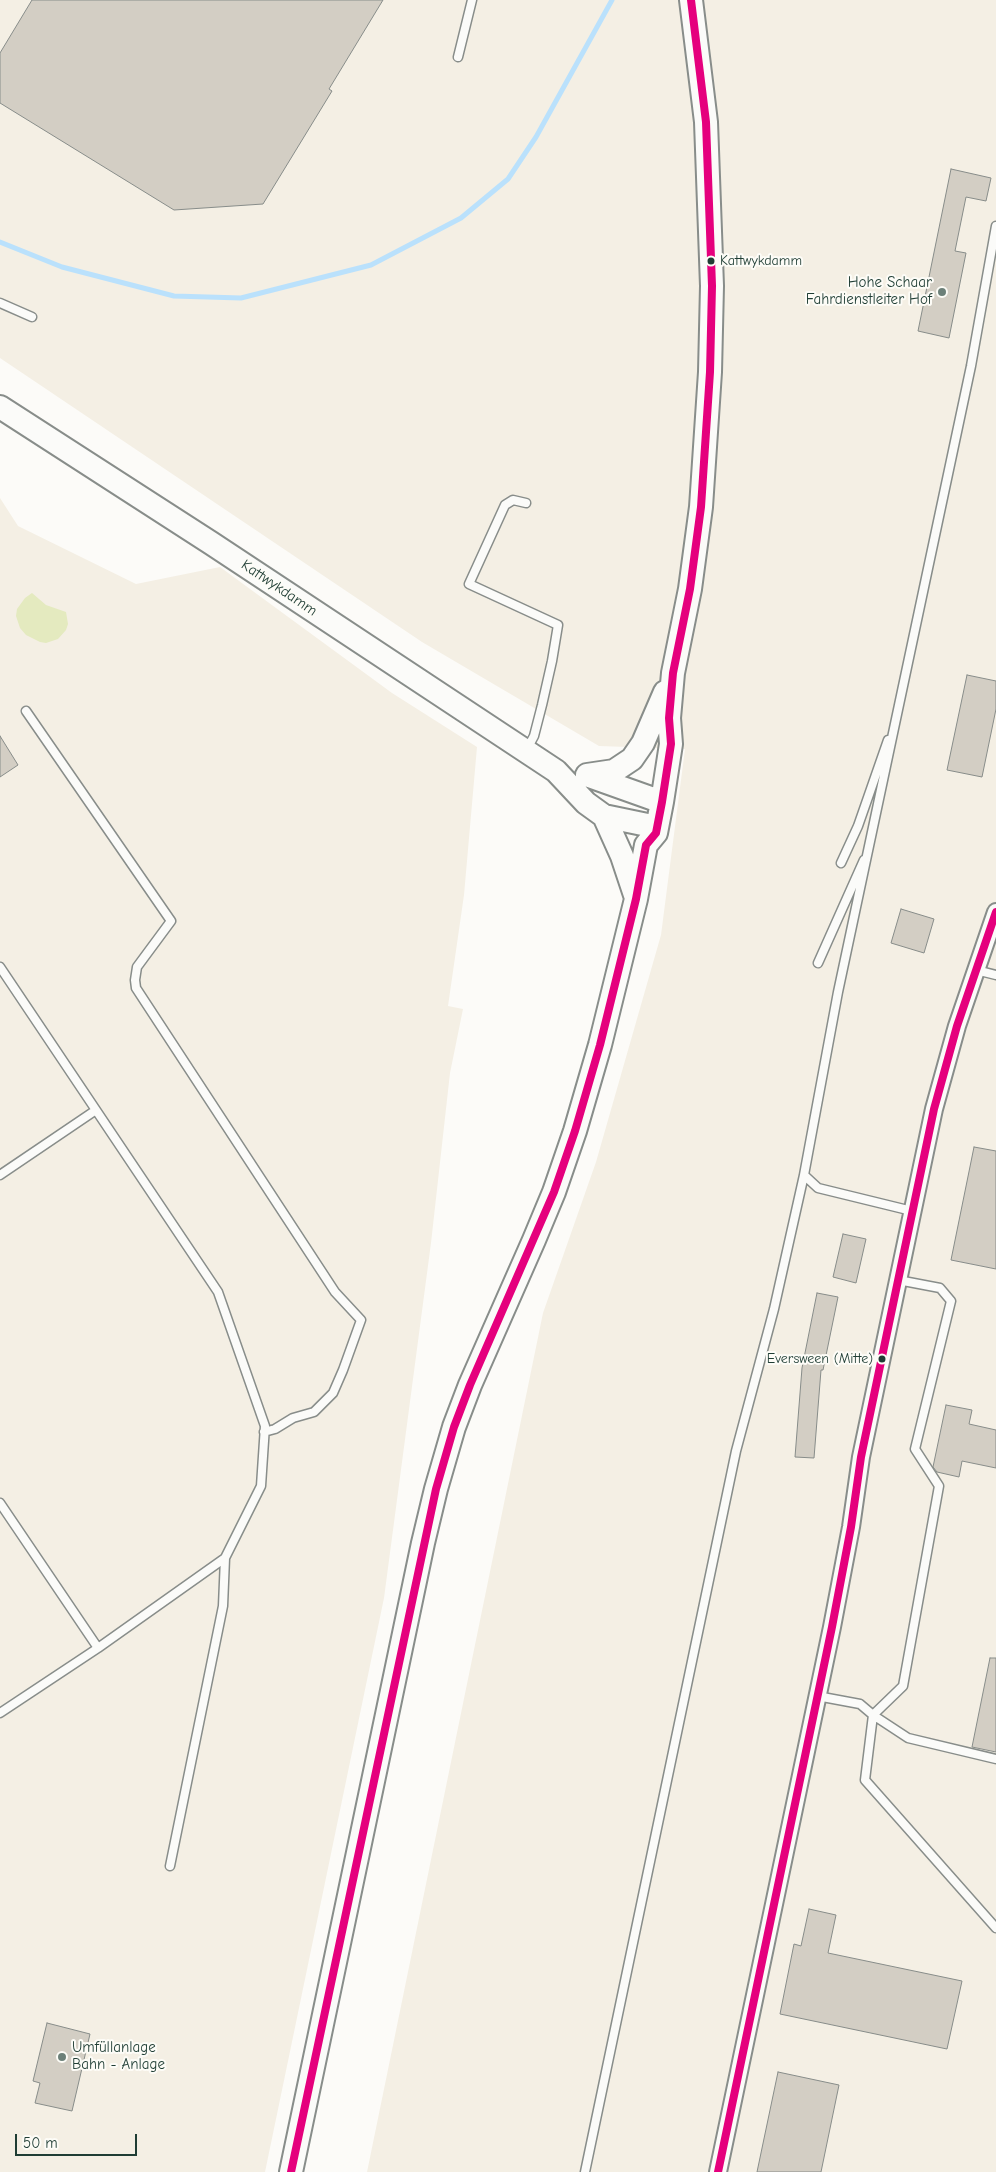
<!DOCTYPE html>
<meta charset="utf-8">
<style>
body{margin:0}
#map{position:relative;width:996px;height:2172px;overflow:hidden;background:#fcfbf8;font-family:"Comic Neue",sans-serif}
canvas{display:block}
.scale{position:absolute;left:15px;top:2134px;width:122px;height:22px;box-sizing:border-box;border:2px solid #1f3d34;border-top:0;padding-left:6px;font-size:15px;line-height:18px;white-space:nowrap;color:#1f3d34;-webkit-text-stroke:4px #fdfcf7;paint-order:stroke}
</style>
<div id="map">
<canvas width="996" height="2172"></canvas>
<div class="scale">50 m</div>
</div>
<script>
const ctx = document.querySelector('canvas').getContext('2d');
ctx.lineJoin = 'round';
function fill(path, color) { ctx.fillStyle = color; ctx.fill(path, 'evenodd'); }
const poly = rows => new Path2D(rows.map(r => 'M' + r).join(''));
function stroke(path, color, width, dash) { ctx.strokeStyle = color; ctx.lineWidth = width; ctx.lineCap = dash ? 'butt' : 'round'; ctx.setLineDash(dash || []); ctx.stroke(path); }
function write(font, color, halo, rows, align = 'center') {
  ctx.font = font + ' "Comic Neue",sans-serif'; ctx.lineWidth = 4; ctx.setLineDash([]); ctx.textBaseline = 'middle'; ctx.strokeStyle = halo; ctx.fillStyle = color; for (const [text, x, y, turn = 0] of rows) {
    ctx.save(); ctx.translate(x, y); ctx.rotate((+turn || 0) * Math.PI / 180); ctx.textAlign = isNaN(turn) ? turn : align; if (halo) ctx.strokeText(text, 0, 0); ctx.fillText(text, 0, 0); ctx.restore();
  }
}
fill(poly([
 [0,0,996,0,996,2172,367,2172,543,1313,596,1162,661,935,685,749,599,746,422,642,0,358],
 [0,498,18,526,136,584,220,567,392,693,477,747,464,895,448,1006,463,1009,450,1073,431,1243,384,1598,265,2172,0,2172]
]), '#f4efe4');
fill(poly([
 [32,593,46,605,66,612,68,624,66,630,58,639,46,643,40,642,26,635,20,628,16,616,17,609,25,598]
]), '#e4eabf');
stroke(poly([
 [0,242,62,267,174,296,241,298,371,265,461,218,508,179,536,137,612,0]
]), '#bae1fc', 5);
const building = poly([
 [32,0,383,0,329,89,332,91,263,204,174,210,0,103,0,53,32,0],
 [951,169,991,178,986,201,966,197,955,251,966,253,949,338,918,331,951,169],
 [967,675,996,681,996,709,982,777,947,770,967,675],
 [0,736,18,765,0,777,0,736],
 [901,909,934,919,924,953,891,943,901,909],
 [974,1147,996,1151,996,1269,951,1260,974,1147],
 [843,1234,866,1239,856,1283,833,1277,843,1234],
 [817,1293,838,1297,823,1370,821,1370,814,1458,795,1457,802,1368,817,1293],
 [946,1405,972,1410,969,1424,996,1430,996,1468,962,1461,959,1477,937,1472,933,1467,946,1405],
 [990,1658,996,1658,996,1752,972,1747,990,1658],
 [809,1909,836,1915,828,1953,962,1981,947,2049,780,2014,794,1944,801,1946,809,1909],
 [47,2023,90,2034,72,2111,35,2103,40,2083,33,2081,47,2023],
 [778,2072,839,2085,821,2172,757,2172,778,2072]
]);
fill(building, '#d3cec4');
stroke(building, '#888d8a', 1);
const lane = poly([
 [458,57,472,0],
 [0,303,32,317],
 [526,503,513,500,505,505,469,584,558,625,552,661,542,705,534,736,527,749],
 [26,711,171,921,137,967,135,980,136,988,335,1292,361,1320,343,1370,333,1393,314,1412,293,1418,275,1429,264,1432],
 [841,863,858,826,888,740],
 [818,963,864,860],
 [0,967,218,1292,265,1426,261,1486,225,1558,223,1606,170,1866],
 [976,970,996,975],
 [0,1175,96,1110],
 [912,1211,818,1188,804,1175,838,992,971,366,996,226],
 [898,1280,940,1288,951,1301,915,1449,939,1486,903,1686,873,1715,908,1738,996,1759],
 [0,1503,98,1648],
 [817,1696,860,1704,873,1715,865,1780,996,1928],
 [0,1713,98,1648,225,1558],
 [585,2172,736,1451,774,1309,804,1175]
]);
const street = poly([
 [718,2172,832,1627,851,1527,861,1457,934,1109,957,1026,996,912]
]);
const secondary = poly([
 [0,407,211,543,556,771,586,803,604,816,657,827],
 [587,775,614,771,632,759,643,743,665,692],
 [589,776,662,802],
 [604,816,622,856,635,895],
 [291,2172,423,1543,436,1489,454,1427,470,1385,534,1240,554,1192,575,1131,600,1045,636,899,646,845,656,833,662,802,671,744,669,718,673,673,690,589,701,507,710,372,712,286,706,122,691,0]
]);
stroke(lane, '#888d8a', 11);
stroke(street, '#888d8a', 20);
stroke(secondary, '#888d8a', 26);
stroke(lane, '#fbfbf9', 8);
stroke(street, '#fbfbf9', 16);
stroke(secondary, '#fbfbf9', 22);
stroke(poly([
 [291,2172,436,1489,454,1427,470,1385,554,1192,575,1131,600,1045,636,899,646,845,656,833,662,802,671,744,669,718,673,673,690,589,701,507,710,372,712,286,706,122,691,0],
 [718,2172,832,1627,851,1527,861,1457,934,1109,957,1026,996,912]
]), '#e5007d', 8);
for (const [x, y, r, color] of [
 [711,261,4.5,"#1f3d34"],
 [942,292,5,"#6c8079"],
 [882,1359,4.5,"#1f3d34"],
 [62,2057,5,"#6c8079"]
]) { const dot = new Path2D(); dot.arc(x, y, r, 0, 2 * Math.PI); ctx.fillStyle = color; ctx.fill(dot); stroke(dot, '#fdfcf7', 2); }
write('14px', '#1f3d34', '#fdfcf7', [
 ["Kattwykdamm",720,261],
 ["Eversween (Mitte)",873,1359,"right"]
], 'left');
write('15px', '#1f3d34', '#fdfcf7', [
 ["Hohe Schaar",932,283],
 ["Fahrdienstleiter Hof",932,300],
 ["Umfüllanlage",72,2048,"left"],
 ["Bahn - Anlage",72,2065,"left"]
], 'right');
write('15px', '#1f3d34', '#fdfcf7', [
 ["Kattwykdamm",279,588,34]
]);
</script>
